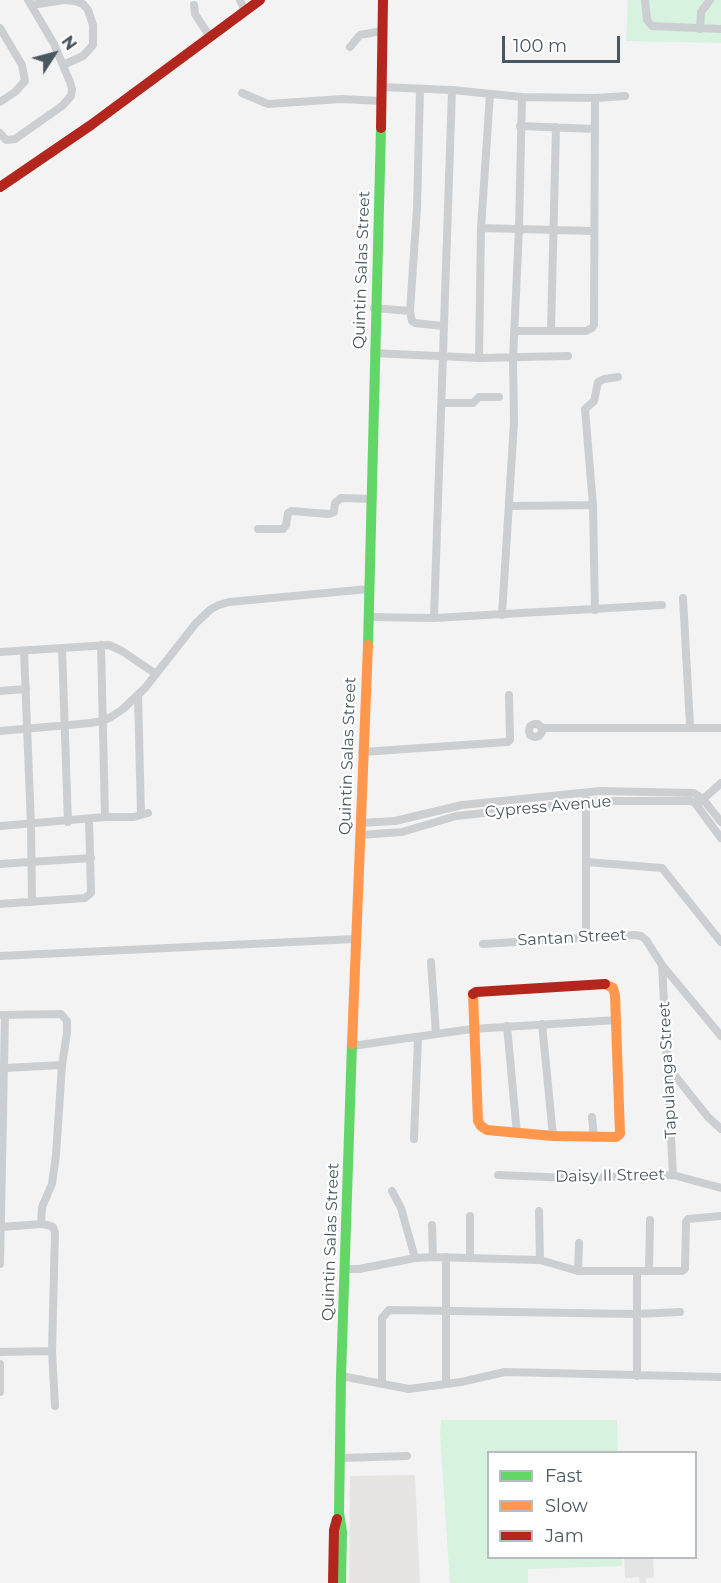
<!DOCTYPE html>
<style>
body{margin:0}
#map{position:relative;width:721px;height:1583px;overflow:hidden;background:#f3f3f3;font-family:Montserrat,sans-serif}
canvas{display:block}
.legend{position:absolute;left:487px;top:1451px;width:210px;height:108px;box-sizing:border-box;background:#fff;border:2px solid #b6bcbf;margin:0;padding:8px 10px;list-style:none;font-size:18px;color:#495760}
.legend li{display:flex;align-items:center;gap:12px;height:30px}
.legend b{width:30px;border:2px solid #b6bcbf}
.north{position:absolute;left:24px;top:24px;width:60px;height:60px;-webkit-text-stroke:4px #fff;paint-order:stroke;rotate:54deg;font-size:16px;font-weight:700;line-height:24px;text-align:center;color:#495760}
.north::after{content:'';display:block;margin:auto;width:21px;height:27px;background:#495760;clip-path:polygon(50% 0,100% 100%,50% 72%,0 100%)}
.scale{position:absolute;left:502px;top:36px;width:118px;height:27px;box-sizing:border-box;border:3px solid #495760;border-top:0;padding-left:8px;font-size:18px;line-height:21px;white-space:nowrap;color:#495760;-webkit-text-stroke:4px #fff;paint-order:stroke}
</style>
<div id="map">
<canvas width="721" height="1583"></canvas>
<ul class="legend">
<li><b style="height:8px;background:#63d668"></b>Fast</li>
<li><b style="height:8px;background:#ff974d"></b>Slow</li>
<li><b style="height:8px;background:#b3261e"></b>Jam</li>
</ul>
<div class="north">N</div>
<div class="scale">100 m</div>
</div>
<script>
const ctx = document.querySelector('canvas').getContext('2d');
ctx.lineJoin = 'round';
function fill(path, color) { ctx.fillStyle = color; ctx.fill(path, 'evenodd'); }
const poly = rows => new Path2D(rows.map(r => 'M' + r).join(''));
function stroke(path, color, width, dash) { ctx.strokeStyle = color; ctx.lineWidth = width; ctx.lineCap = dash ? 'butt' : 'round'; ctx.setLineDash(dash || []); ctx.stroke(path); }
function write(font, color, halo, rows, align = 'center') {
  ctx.font = font + ' Montserrat,sans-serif'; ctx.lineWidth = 4.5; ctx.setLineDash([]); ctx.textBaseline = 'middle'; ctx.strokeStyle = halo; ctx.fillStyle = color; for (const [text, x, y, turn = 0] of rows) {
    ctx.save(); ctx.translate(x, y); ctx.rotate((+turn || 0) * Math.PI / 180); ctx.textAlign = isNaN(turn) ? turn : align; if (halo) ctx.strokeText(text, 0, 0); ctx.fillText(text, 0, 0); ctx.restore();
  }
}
fill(poly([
 [415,1475,420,1583,349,1583,350,1476]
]), '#e6e5e2');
fill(poly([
 [624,1558,653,1558,654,1577,646,1578,646,1583,640,1583,639,1577,625,1578]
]), '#e5e4e5');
fill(poly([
 [628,0,721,0,721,43,626,41],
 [441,1420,617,1420,618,1452,488,1452,488,1558,622,1558,622,1566,528,1569,528,1583,450,1583,440,1434]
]), '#d7f2df');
stroke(poly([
 [240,0,245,11],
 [645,0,647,20,652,26,721,29],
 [31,5,64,0,75,1,83,4,88,10,93,25,93,45,83,56,63,65],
 [194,5,195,14,210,37],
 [0,28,22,65,25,81,15,92,0,102],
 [700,29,701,12,710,0],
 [350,47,360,35,382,31],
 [382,87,452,90,522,97,595,98,625,96],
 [420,89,417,208,410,311,412,321,415,323,443,326],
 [242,93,268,104,342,99,381,101],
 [520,126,595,129],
 [0,133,6,140,15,139,62,106,71,96,72,89,70,82,54,44,28,0],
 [481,228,593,231],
 [374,308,410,311],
 [516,331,586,331,592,328,594,325,595,98],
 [551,331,556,127],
 [374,353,479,358,568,356],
 [479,358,481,228,490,94],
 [442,403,473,403,479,397,499,397],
 [510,506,593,505],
 [258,529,283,529,286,525,288,513,291,511,329,514,334,512,335,503,341,498,370,499],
 [683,598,690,726],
 [595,610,593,505,585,409,594,401,598,382,604,379,618,377],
 [502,615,514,422,513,358,519,229,522,97],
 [369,617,434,618,662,605],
 [434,618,452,90],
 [101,645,105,817],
 [62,648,68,822],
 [24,651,31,825,32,902],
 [0,652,109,645,122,651,156,674],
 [0,691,26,689],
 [138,695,141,814],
 [542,728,542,732,539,736,535,737,530,735,529,731,530,726,534,724,538,724,542,728,721,728],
 [0,731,91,723,102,721,111,717,123,709,145,688,196,623,211,609,219,605,229,602,369,589],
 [362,752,508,742,510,740,509,695],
 [700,802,721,783],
 [360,823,395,821,462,805,600,791,694,793,703,799,721,822],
 [0,826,105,817,134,817,148,813],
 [360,835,402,832,456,816,597,801,691,801,695,803,721,838],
 [587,862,662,868,721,942],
 [0,864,91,858],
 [0,904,85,898,91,893,89,819],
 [586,938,586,799],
 [483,944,635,935,641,936,646,940,662,965,721,1036],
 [0,956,355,939],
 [431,962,436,1034],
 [662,965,673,1175],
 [0,1015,61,1014,67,1021,67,1033,62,1065,56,1155,52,1184,42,1207,41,1224],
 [542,1024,553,1136],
 [507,1026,517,1134],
 [352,1046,472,1029,617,1020],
 [668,1067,708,1117,721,1129],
 [5,1068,62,1065],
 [592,1117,594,1138],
 [414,1139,418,1037],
 [498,1175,569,1178,673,1175,721,1188],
 [392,1191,401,1208,415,1258],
 [539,1211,540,1260],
 [432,1225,433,1257],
 [2,1227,41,1224,48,1225,53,1227,55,1233,52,1351],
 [446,1257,446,1383],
 [470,1258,470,1216],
 [0,1264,5,1015],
 [345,1269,359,1269,415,1258,433,1257,540,1260,578,1271,682,1271,685,1269,686,1222,688,1219,721,1216],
 [578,1271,579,1243],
 [649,1271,650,1220],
 [0,1352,52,1351,55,1406],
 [341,1376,409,1389,461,1382,505,1372,721,1377],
 [637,1376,637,1271],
 [382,1383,382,1318,389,1310,636,1314,680,1312],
 [0,1392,0,1364],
 [341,1458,407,1456]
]), '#cccfd1', 8);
stroke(poly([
 [368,645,381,128],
 [341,1583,342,1532,339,1513,341,1376,352,1044]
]), '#63d668', 10);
stroke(poly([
 [473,994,478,1121,481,1126,487,1130,553,1136,616,1137,620,1134,615,995,613,988,605,984],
 [352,1044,368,645]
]), '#ff974d', 10);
stroke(poly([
 [381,128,383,0],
 [0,187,91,125,260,0],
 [473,994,476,992,605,984],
 [333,1583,334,1530,337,1519]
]), '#b3261e', 10);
write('16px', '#495760', '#fff', [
 ["Quintin Salas Street",362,270,-88],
 ["Quintin Salas Street",348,756,-88],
 ["Cypress Avenue",548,807,-5],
 ["Santan Street",572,938,-3],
 ["Tapulanga Street",668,1070,-93],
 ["Daisy II Street",610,1176,-1],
 ["Quintin Salas Street",331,1242,-88]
]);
</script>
